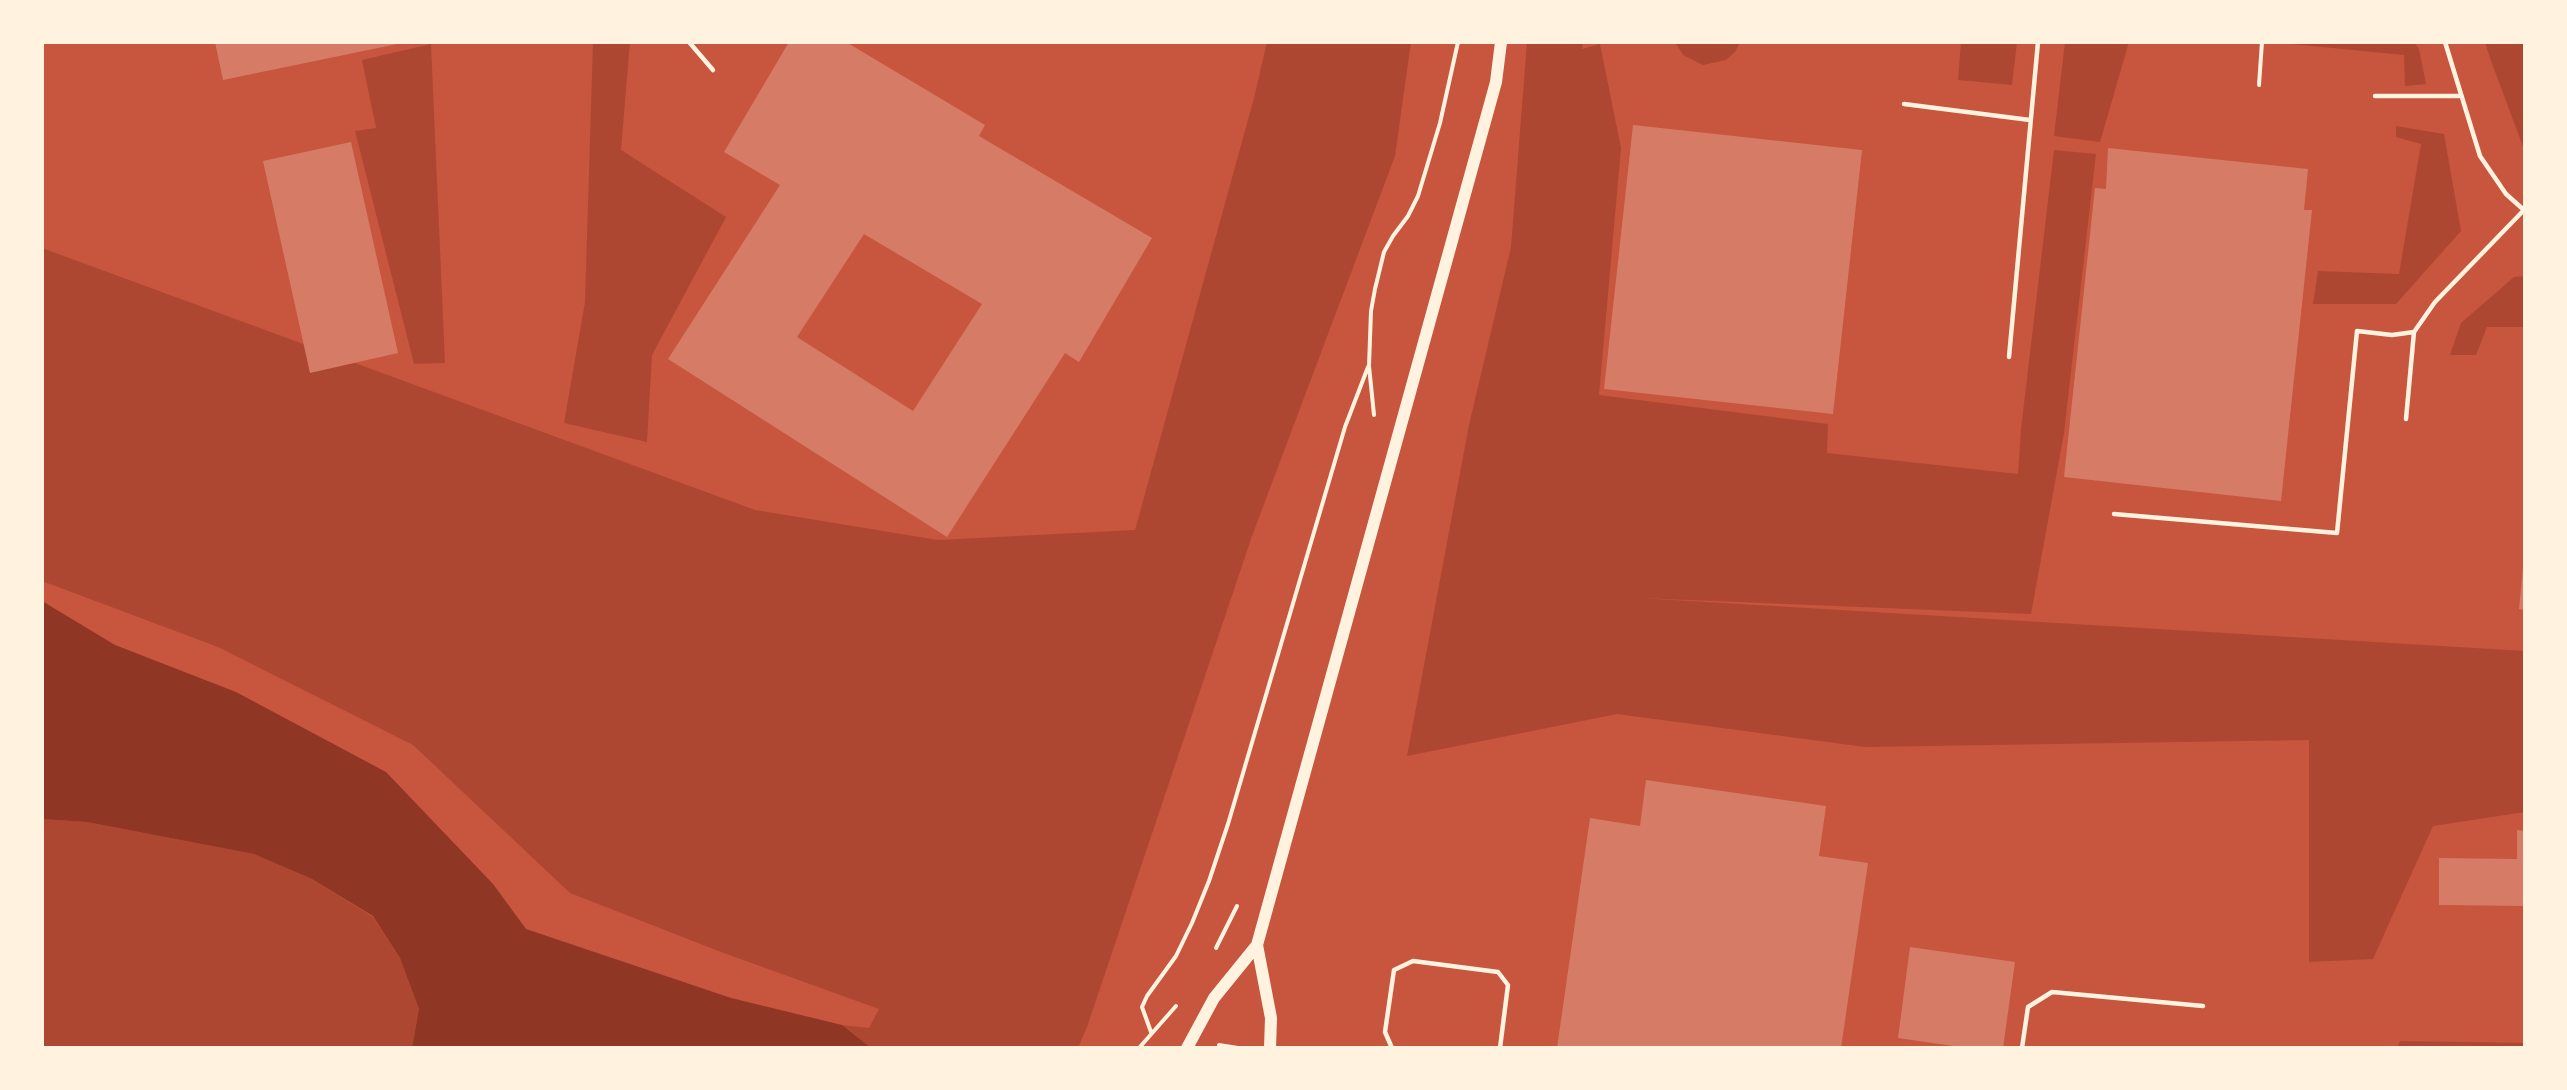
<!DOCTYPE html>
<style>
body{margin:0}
#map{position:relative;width:2567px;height:1090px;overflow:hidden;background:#c8553d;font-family:"Source Sans 3",sans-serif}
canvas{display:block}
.frame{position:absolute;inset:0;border:44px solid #fff3e0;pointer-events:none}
</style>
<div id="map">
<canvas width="2567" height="1090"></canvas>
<div class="frame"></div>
</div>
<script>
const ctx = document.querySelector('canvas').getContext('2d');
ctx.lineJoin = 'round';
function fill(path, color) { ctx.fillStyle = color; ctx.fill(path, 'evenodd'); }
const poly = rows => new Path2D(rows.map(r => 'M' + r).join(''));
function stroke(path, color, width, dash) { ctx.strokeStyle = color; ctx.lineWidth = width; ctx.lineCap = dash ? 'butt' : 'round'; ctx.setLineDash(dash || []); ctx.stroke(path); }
fill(poly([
 [593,42,630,42,621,150,726,217,652,355,647,442,564,423,585,302],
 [1267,42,1411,42,1395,156,1252,536,1087,1027,1078,1048,871,1048,842,1025,869,1028,879,1009,721,952,570,893,413,745,218,647,42,581,42,248,755,510,938,540,1135,530,1254,98],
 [1527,42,1583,42,1582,49,1600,44,1621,148,1599,395,1828,424,1827,453,2018,474,2021,429,2054,150,2096,154,2064,433,2031,614,1640,598,2525,651,2525,812,2433,826,2373,959,2309,962,2309,740,1865,747,1617,714,1407,756,1469,425,1511,247],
 [1675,42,1740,42,1735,52,1726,60,1703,65,1683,55],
 [1961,42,2017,42,2012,85,1958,80],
 [2065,42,2129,42,2100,142,2054,136],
 [2272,42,2414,42,2419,49,2426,84,2405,86,2404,55],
 [2485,42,2525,42,2525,152,2490,58],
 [431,44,445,363,414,364,355,131,376,128,362,60],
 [2396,126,2444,134,2461,231,2396,304,2313,304,2318,271,2399,274,2421,144,2396,137],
 [2525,276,2525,327,2487,327,2476,355,2450,355,2461,323,2514,277],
 [42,819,87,822,254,854,312,879,373,917,400,958,419,1009,412,1048,42,1048],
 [2400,1041,2525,1043,2525,1048,2397,1048]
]), '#ae4732');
fill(poly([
 [42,601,115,645,236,692,386,772,493,884,526,929,731,998,842,1025,871,1048,412,1048,419,1009,400,958,373,916,312,879,254,854,87,822,42,819]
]), '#8f3625');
fill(poly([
 [215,42,401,42,402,43,223,80],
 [789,42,846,42,985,125,979,136,1152,238,1079,362,1065,353,947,537,668,359,780,185,724,152],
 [864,234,982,304,913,411,797,337],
 [1633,125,1862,150,1833,414,1604,389],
 [351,142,398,353,310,373,263,161],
 [2108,148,2308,169,2304,210,2312,210,2281,501,2064,477,2095,188,2106,189],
 [2523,568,2525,568,2525,610,2519,609],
 [1646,780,1826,806,1819,856,1868,863,1841,1048,1557,1048,1590,818,1640,826],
 [2517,830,2525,831,2525,906,2439,905,2439,858,2517,859],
 [1910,947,2015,962,2003,1048,1967,1048,1898,1038]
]), '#d67c66');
stroke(poly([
 [2259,85,2262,42],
 [1374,415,1369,366,1371,311,1375,289,1384,252,1393,236,1408,216,1418,196,1440,123,1458,42],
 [1216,948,1237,906],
 [1151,1032,1142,1007,1147,996,1176,956,1192,923,1209,881,1228,824,1345,427,1368,367],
 [1219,1045,1238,1048],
 [1139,1048,1176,1006]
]), '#fff3e0', 4);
stroke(poly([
 [689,42,713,70],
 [2445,42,2480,156,2506,194,2525,211],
 [2375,96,2461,96],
 [1904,104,2030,120],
 [2009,357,2038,42],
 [2406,419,2414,332,2435,302,2524,210],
 [2114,514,2337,533,2357,331,2392,335,2414,332],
 [1392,1048,1385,1032,1394,970,1413,961,1498,972,1508,985,1500,1048],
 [2022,1048,2028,1007,2052,992,2203,1006]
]), '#fff3e0', 4.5);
stroke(poly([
 [1257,945,1271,1018,1270,1048],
 [1187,1048,1214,998,1257,945,1496,82,1501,42]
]), '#fff3e0', 12);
</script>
